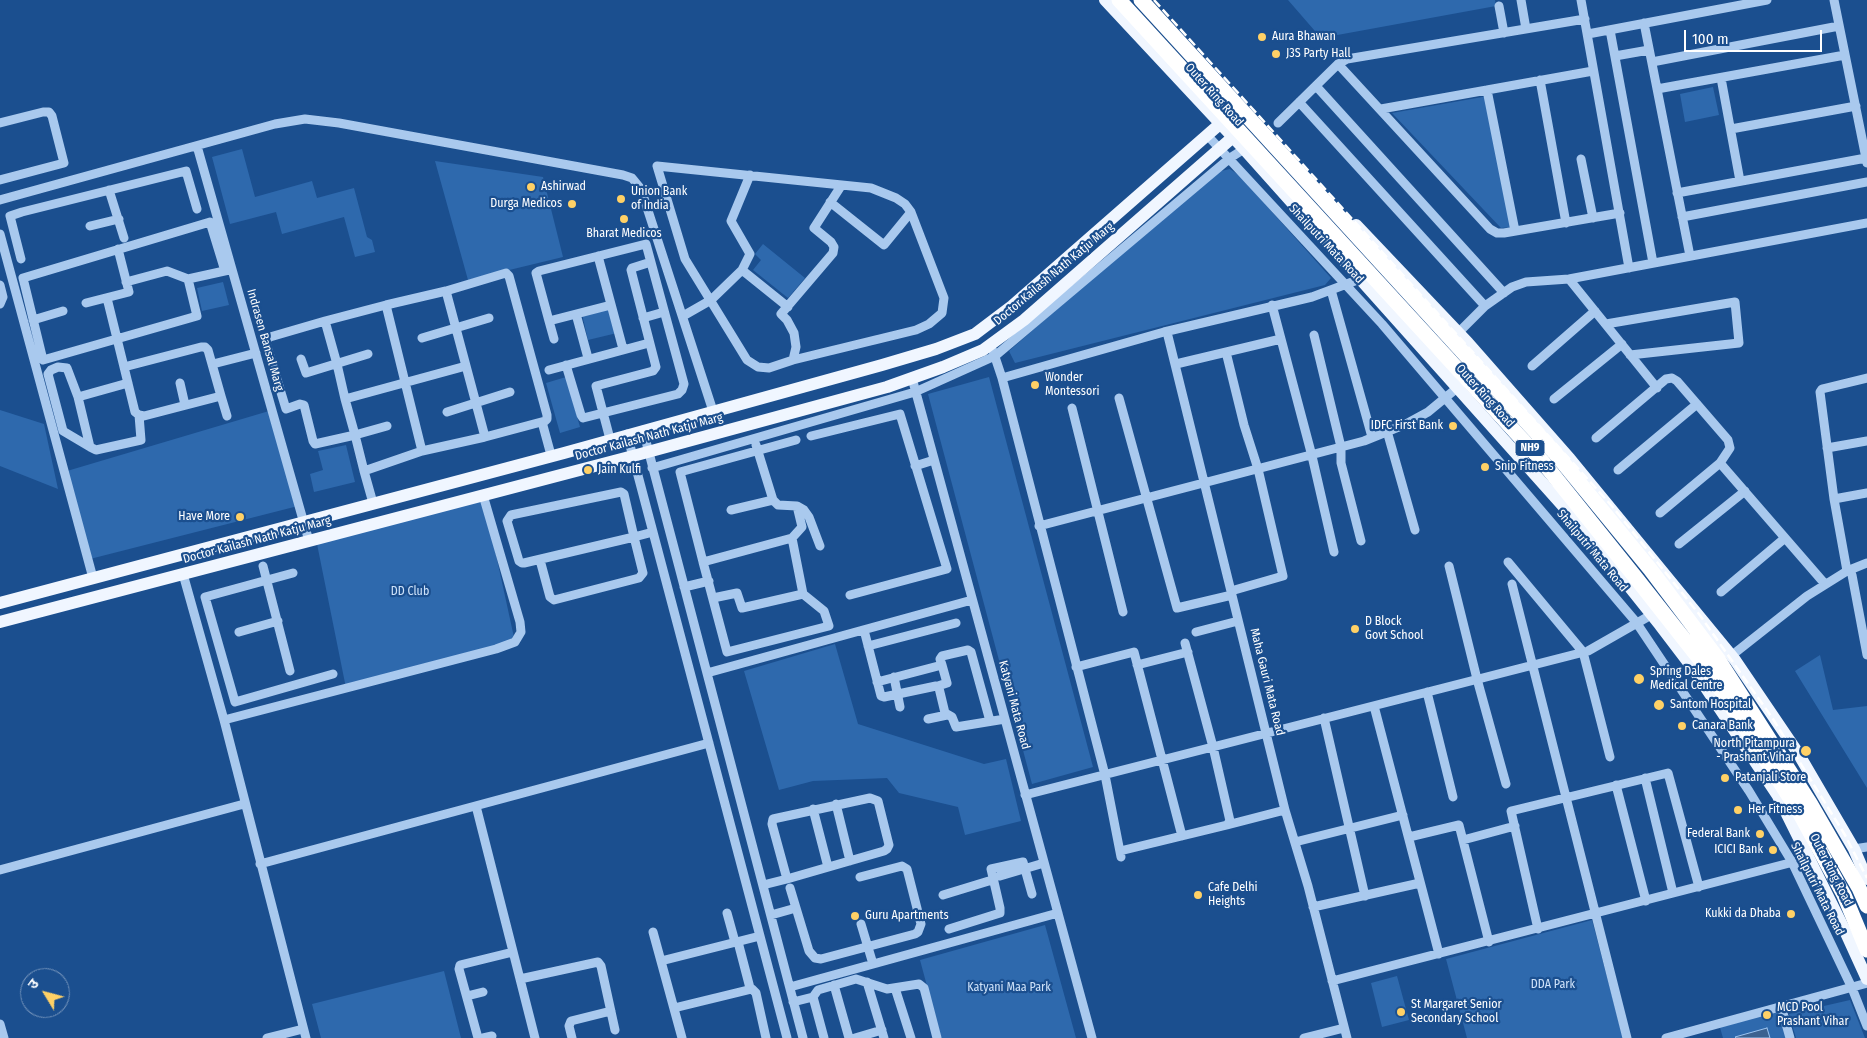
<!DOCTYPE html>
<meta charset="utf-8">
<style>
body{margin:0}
#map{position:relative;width:1867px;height:1038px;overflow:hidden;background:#1b4f8f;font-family:"Fira Sans Condensed","Noto Sans Devanagari",sans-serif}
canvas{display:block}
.north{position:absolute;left:20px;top:968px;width:50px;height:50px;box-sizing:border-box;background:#1b4f8f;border:1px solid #7695bc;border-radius:50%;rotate:307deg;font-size:14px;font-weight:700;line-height:20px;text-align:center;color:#fff}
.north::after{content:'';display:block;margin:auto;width:18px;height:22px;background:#ffd166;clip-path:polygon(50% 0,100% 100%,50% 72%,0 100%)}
.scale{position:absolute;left:1684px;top:30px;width:138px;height:22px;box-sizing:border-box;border:2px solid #fff;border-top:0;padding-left:6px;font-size:15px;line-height:18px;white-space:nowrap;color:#fff;-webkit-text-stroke:4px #1b4f8f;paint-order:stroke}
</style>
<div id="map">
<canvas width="1867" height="1038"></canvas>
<div class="north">उ</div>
<div class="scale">100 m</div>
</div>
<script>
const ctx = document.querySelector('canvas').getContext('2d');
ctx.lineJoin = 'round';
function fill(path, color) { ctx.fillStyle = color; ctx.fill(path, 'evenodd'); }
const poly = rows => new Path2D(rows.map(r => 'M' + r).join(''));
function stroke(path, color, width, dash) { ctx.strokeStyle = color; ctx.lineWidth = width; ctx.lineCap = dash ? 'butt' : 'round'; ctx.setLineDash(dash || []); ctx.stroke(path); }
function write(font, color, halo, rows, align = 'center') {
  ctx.font = font + ' "Fira Sans Condensed",sans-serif'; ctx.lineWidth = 4.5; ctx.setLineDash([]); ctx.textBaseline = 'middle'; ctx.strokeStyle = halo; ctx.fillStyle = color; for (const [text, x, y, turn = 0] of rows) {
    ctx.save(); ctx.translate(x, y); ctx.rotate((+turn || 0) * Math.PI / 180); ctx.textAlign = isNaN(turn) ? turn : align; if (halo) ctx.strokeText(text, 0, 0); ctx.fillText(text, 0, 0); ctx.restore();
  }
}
fill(poly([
 [1288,0,1495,0,1496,6,1321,38],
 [1713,87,1719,115,1685,122,1680,94],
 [1488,96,1513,227,1501,228,1392,113],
 [242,149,255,197,312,181,317,198,354,188,367,237,372,240,375,252,355,257,344,217,282,234,276,212,230,224,212,157],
 [435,161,543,177,563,257,468,280],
 [1230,169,1240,176,1331,278,1325,285,1015,363,1009,351,1212,173],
 [763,244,805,278,788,298,753,270,761,260,755,254],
 [223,282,229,305,202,311,197,288],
 [610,307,617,333,588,340,582,314],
 [566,377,580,427,560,433,546,383],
 [989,377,1093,767,1032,784,928,394],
 [0,410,44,424,58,489,0,466],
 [269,411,298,506,90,559,67,471],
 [346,445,355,482,314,492,310,474,323,470,318,451],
 [483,495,515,642,346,688,316,539],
 [835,644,858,724,984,764,1006,759,1021,821,965,835,958,807,899,793,887,778,813,781,779,790,744,671],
 [1820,655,1833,710,1867,706,1867,788,1795,671],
 [1592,920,1623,1038,1467,1038,1446,959],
 [1045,925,1076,1038,941,1038,920,960],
 [444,971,461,1038,321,1038,312,1004],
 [1397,976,1409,1020,1382,1027,1371,983],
 [1850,1000,1865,1038,1796,1038,1789,1014],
 [1781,1006,1790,1038,1723,1038,1719,1024]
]), '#2e69ad');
const water = poly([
 [1767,1028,1770,1038,1736,1038,1735,1037,1767,1028]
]);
fill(water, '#3c6290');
stroke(water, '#9cc4f0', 1);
stroke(poly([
 [1521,0,1526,29],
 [1581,0,1629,268],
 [1834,0,1867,163],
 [1499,6,1504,33],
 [1644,23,1690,256],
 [1610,30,1653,263],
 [1588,34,1767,0],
 [1615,56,1649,50],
 [1652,62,1839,26],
 [1338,64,1490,229,1497,233,1504,233,1620,213],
 [1721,78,1740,181],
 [1540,80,1566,223],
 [1316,86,1504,293],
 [1657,89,1845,55],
 [1487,90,1515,231],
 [1299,102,1485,306],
 [1381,109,1593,71],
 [0,123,43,112,49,112,52,116,64,163,0,180],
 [1278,123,1338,64,1347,59,1585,19],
 [1731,129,1856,106],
 [1207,135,1382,324,1636,622,1749,791,1792,862,1852,988,1867,1026],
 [197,146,309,541],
 [1581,159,1593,218],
 [657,166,871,188,896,198,905,204,911,212,944,298,942,313,929,324,916,330,793,360,769,368,758,367,747,360,685,259,657,166],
 [109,190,124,238],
 [1677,193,1866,158],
 [0,200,275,124,305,119,339,123,623,175,632,178,641,189,713,411],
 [830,202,884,245,911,212],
 [1682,217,1867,182],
 [90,226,119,219],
 [0,234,93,578],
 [598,256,623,349],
 [21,259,10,216,22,212,186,171,197,209],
 [742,270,750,254,731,221,750,175],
 [188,279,197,316,43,360,23,278,210,222,225,271],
 [1569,279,1657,388],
 [126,282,167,271,188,279,229,270],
 [0,285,3,297,0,304],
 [1331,290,1372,437],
 [446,291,485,437],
 [107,298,124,367,135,412,139,415,144,416,221,396,208,350,205,347,201,347,124,367],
 [86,303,129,292,118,249],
 [386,305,422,451],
 [1272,305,1312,456,1334,552],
 [576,314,588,358],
 [683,316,711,300,742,270,788,307],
 [643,318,664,312],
 [33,320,63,311],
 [325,321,337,364,345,399,355,435,364,471,422,451,485,437,545,421,547,419,547,415,509,276,506,273,446,291,386,305,325,321,270,337,267,339,266,343,286,409,300,404,304,405,313,441,315,444,355,435,387,426],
 [549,321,554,339],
 [1606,324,1735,302,1739,343,1630,355],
 [1167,332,1285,810,1308,886,1347,1038],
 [1458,333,1485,306,1512,287,1526,282,1569,279,1867,223],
 [1314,335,1341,447,1341,463,1361,541],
 [422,338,489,318],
 [993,351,1002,378,1105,775,1121,857],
 [1226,352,1244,425,1258,469,1283,576,1231,591],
 [301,359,306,373,368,354],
 [793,360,796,347,794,333,787,320,781,314,833,253,834,247,831,242,814,228,841,186],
 [213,364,256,353],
 [1176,364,1281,339],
 [566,365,581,415,583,418,678,394,682,390,684,384,646,244,539,271,536,273,549,321,611,305],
 [1532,366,1595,311],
 [549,370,649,343],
 [912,378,1092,1038],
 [1002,378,1164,332,1312,297,1360,279],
 [180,383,185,405],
 [221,396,227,416],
 [78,397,128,383],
 [1119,398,1177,608,1232,595],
 [345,399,466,366],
 [1554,399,1622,344],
 [1072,408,1123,612],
 [447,412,510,392],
 [542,422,551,455],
 [643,430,803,1038],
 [1387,431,1415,530],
 [627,434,787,1038],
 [811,436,900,414,947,569,850,595],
 [1596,438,1666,379,1672,378,1677,381,1728,440,1730,448,1720,463,1660,513],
 [610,439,596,386,653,371,656,367,631,270,632,268,651,262],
 [796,440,680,472,703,562,792,538,802,527,797,506],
 [756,445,773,500,778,505,797,506,804,510,809,517,820,546],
 [90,447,78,397,67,368,58,367,51,370,48,374,63,431,90,447,96,450,141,440,139,415],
 [1827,448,1867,441],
 [1720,463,1825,584],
 [915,466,934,460],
 [652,468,915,392,995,356,1230,158,1244,149],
 [1618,470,1697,404],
 [364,471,373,503],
 [1834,499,1867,493],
 [731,510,773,500],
 [1039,526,1364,441,1406,424,1428,412,1457,388],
 [1679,544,1745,491],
 [540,560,550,597,554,600,639,578,643,573,634,537,624,494,621,492,511,515,507,521,519,561,522,563,524,563,634,537,653,532],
 [703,562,727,652,829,626,824,611,803,594,792,538],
 [1508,562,1583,652,1610,757],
 [263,566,290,671],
 [1449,566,1477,679,1506,784],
 [1847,571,1834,499,1820,392,1822,389,1867,378],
 [293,573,205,597,235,702,333,674],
 [183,574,224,720,306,1038],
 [1852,575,1867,655],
 [1512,584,1627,1038],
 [684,587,709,581],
 [1721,592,1785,538],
 [713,598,737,593,742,608,803,594],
 [864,630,881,696,884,697,936,686,939,688,945,713,952,717,956,727,1005,719],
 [239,632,278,621],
 [1196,632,1238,621],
 [868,646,956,623],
 [1731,656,1807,596,1847,571,1867,563],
 [1137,665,1188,652],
 [1076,667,1134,652,1182,836],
 [707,673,972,600],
 [894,677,900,707],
 [877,682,942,665,940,659,942,656,968,650,971,652,990,721],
 [938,686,947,683,942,665],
 [1427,692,1453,797],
 [1374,706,1439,954],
 [1324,718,1365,896],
 [928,719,947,715],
 [224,720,496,649,515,642,521,632,520,622,483,495],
 [1645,778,1673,893],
 [1616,785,1646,901],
 [1025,795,1588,651,1651,615],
 [836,804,850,861],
 [476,806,535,1038],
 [813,809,828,867],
 [1227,825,1285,810],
 [1409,837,1459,825,1489,942],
 [1463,840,1515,826],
 [1295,842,1403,815],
 [1854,849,1867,847],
 [1120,851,1227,825,1230,821,1213,747,1185,643],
 [260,864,709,743],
 [0,870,244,804],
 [1000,876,1044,863],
 [763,885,787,879,884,851,887,849,889,845,878,801,870,798,773,819,772,824,787,879],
 [790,888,809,951,815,958,821,959,915,934,918,932,921,924,907,869,902,866,860,877],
 [943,895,992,880],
 [1313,907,1420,883],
 [727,913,735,942],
 [771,915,796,908],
 [861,924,873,964],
 [949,929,1000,913,1000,908,991,869,1023,862,1032,894],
 [1538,929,1511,811,1668,773,1699,887],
 [653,932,682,1038],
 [738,942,750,988],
 [661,961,760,936],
 [520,979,598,962,601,966,615,1030],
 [1332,981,1809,858],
 [867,982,884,1038],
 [834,985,849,1038],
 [790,987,1058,913],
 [895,988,911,1038],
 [467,996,483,992],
 [813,997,818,990,856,979,887,989,919,984,924,988,937,1038],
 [793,1002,813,997,824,1038],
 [1781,1006,1790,1038],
 [674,1008,752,989,756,993,766,1038],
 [0,1024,4,1038],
 [267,1038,303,1029],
 [478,1038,459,969,460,965,513,952],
 [483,1038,492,1036],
 [572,1038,569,1026,571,1021,611,1011],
 [855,1038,882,1030],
 [1304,1038,1344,1028],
 [1666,1038,1867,983]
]), '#a9c9ee', 9);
stroke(poly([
 [1105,0,1244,149,1580,525,1660,625,1692,667,1778,796,1846,933,1867,979],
 [1356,225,1468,343,1570,459,1735,660,1798,753,1854,849,1867,879],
 [0,603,564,453,882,365,936,349,975,334,1012,306,1221,123],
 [0,622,633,456,887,387,943,367,983,350,1024,320,1233,137]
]), '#f0f6ff', 12);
stroke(poly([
 [1119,0,1542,461,1636,578,1706,667,1799,812,1844,895,1867,950],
 [1141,0,1555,453,1650,569,1718,659,1810,803,1859,888,1867,906]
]), '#fff', 15);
stroke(poly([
 [1154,0,1611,505,1699,614,1773,719,1845,835,1867,878]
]), '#fff', 2.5, [9, 4]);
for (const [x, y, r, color] of [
 [1262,37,5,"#ffd166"],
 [1276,54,5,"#ffd166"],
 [531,187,5,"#ffd166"],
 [621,199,5,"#ffd166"],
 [572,204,5,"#ffd166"],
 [624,219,5,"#ffd166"],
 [1035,385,5,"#ffd166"],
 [1453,426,5,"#ffd166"],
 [1485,467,5,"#ffd166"],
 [588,470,5,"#ffd166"],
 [240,517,5,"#ffd166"],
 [1355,629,5,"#ffd166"],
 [1639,679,6,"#ffd166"],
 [1659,705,6,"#ffd166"],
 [1682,726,5,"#ffd166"],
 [1806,751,6,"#ffd166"],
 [1725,778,5,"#ffd166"],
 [1738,810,5,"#ffd166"],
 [1760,834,5,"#ffd166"],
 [1773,850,5,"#ffd166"],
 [1198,895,5,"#ffd166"],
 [1791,914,5,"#ffd166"],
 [855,916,5,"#ffd166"],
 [1401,1012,5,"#ffd166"],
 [1767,1015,5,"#ffd166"]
]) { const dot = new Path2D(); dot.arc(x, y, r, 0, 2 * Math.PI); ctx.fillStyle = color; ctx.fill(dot); stroke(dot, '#1b4f8f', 2); }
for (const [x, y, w] of [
 [1530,448,30]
]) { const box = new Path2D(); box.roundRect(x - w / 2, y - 8.5, w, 17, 4); ctx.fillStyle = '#1b4f8f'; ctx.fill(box); stroke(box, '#fff', 1); }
write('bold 11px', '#fff', null, [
 ["NH9",1530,448]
]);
write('12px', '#fff', '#1b4f8f', [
 ["Aura Bhawan",1272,37],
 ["J3S Party Hall",1286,54],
 ["Ashirwad",541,187],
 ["Union Bank",631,192],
 ["of India",631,206],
 ["Durga Medicos",562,204,"right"],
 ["Bharat Medicos",624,234,"center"],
 ["Wonder",1045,378],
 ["Montessori",1045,392],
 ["IDFC First Bank",1443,426,"right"],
 ["Snip Fitness",1495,467],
 ["Jain Kulfi",598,470],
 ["Have More",230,517,"right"],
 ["D Block",1365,622],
 ["Govt School",1365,636],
 ["Spring Dales",1650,672],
 ["Medical Centre",1650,686],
 ["Santom Hospital",1670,705],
 ["Canara Bank",1692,726],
 ["North Pitampura",1795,744,"right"],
 ["- Prashant Vihar",1795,758,"right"],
 ["Patanjali Store",1735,778],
 ["Her Fitness",1748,810],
 ["Federal Bank",1750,834,"right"],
 ["ICICI Bank",1763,850,"right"],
 ["Cafe Delhi",1208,888],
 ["Heights",1208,902],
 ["Kukki da Dhaba",1781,914,"right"],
 ["Guru Apartments",865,916],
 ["St Margaret Senior",1411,1005],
 ["Secondary School",1411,1019],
 ["MCD Pool",1777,1008],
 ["Prashant Vihar",1777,1022]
], 'left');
write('12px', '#fff', '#1b4f8f', [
 ["Outer Ring Road",1214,95,48],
 ["Shailputri Mata Road",1326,244,47],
 ["Doctor Kailash Nath Katju Marg",1054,274,-40],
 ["Indrasen Bansal Marg",265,340,74],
 ["Outer Ring Road",1485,396,48],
 ["Doctor Kailash Nath Katju Marg",649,437,-15],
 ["Doctor Kailash Nath Katju Marg",257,540,-15],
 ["Shailputri Mata Road",1592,551,50],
 ["Maha Gauri Mata Road",1267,682,76],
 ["Katyani Mata Road",1014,705,75],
 ["Outer Ring Road",1831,870,63],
 ["Shailputri Mata Road",1817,889,63]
]);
write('12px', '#cfe3fa', '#1b4f8f', [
 ["DD Club",410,592],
 ["DDA Park",1553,985],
 ["Katyani Maa Park",1009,988]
]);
</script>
